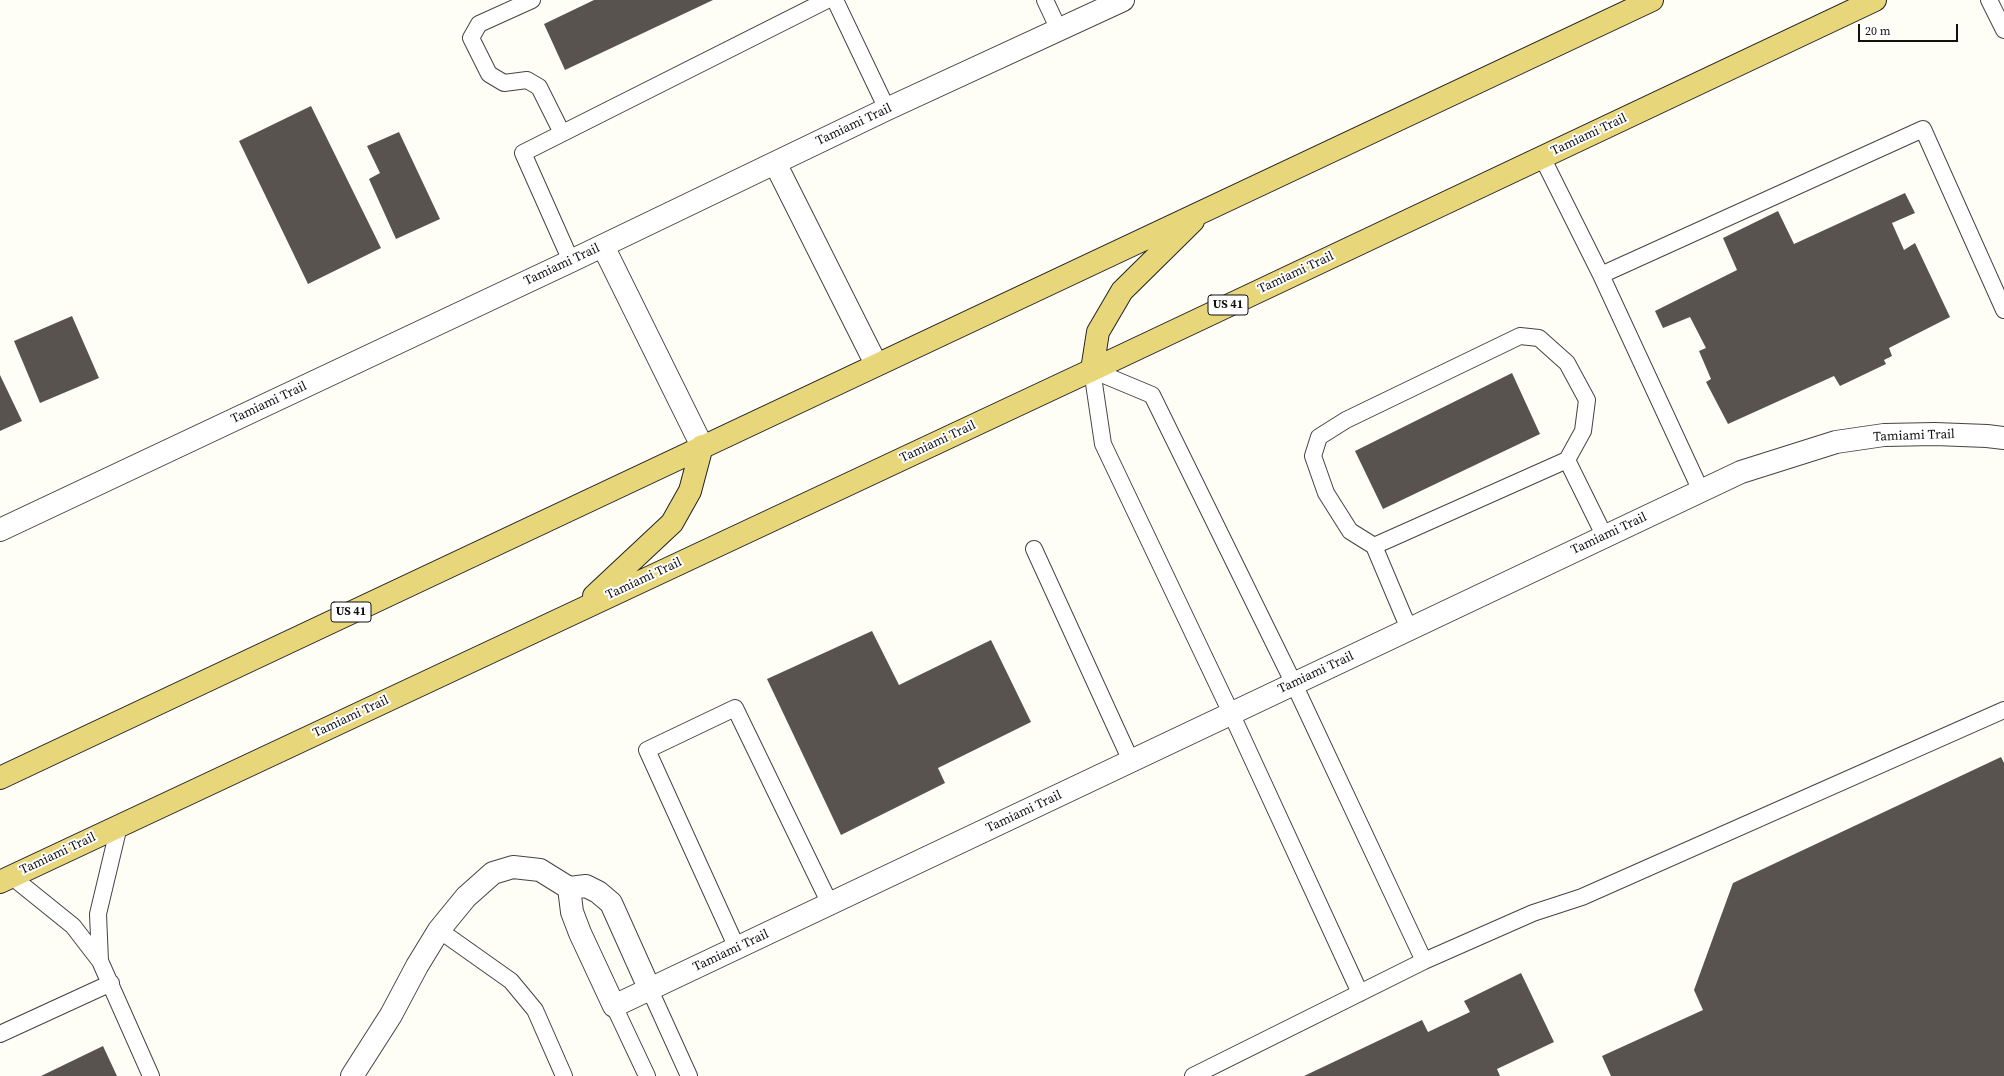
<!DOCTYPE html>
<style>
body{margin:0}
#map{position:relative;width:2004px;height:1076px;overflow:hidden;background:#fefdf6;font-family:"Source Serif 4",serif}
canvas{display:block}
.scale{position:absolute;left:1858px;top:24px;width:100px;height:18px;box-sizing:border-box;border:2px solid #111;border-top:0;padding-left:5px;font-size:12px;line-height:14px;white-space:nowrap;color:#111;-webkit-text-stroke:3px #fff;paint-order:stroke}
</style>
<div id="map">
<canvas width="2004" height="1076"></canvas>
<div class="scale">20 m</div>
</div>
<script>
const ctx = document.querySelector('canvas').getContext('2d');
ctx.lineJoin = 'round';
function fill(path, color) { ctx.fillStyle = color; ctx.fill(path, 'evenodd'); }
const poly = rows => new Path2D(rows.map(r => 'M' + r).join(''));
function stroke(path, color, width, dash) { ctx.strokeStyle = color; ctx.lineWidth = width; ctx.lineCap = dash ? 'butt' : 'round'; ctx.setLineDash(dash || []); ctx.stroke(path); }
function write(font, color, halo, rows, align = 'center') {
  ctx.font = font + ' "Source Serif 4",serif'; ctx.lineWidth = 4; ctx.setLineDash([]); ctx.textBaseline = 'middle'; ctx.strokeStyle = halo; ctx.fillStyle = color; for (const [text, x, y, turn = 0] of rows) {
    ctx.save(); ctx.translate(x, y); ctx.rotate((+turn || 0) * Math.PI / 180); ctx.textAlign = isNaN(turn) ? turn : align; if (halo) ctx.strokeText(text, 0, 0); ctx.fillText(text, 0, 0); ctx.restore();
  }
}
fill(poly([
 [594,0,713,0,565,70,544,24],
 [311,106,381,248,308,284,239,141],
 [399,132,440,219,396,239,369,179,380,173,367,146],
 [1905,193,1915,213,1892,223,1904,250,1915,243,1950,317,1889,348,1892,356,1884,360,1886,364,1840,386,1834,376,1728,424,1706,382,1711,379,1699,351,1706,348,1690,317,1663,328,1655,311,1737,270,1723,238,1778,211,1794,244],
 [72,316,99,378,40,403,14,341],
 [1512,373,1540,434,1383,509,1355,451],
 [0,375,22,421,0,431],
 [872,631,899,685,991,640,1031,722,938,768,945,783,841,835,767,679],
 [2001,757,2004,763,2004,1076,1611,1076,1602,1056,1703,1010,1694,990,1733,883],
 [1521,973,1554,1042,1497,1069,1500,1076,1304,1076,1422,1020,1428,1032,1470,1012,1464,1001],
 [103,1046,117,1076,41,1076]
]), '#58534e');
const lane = poly([
 [532,0,479,24,471,38,489,74,504,83,527,80,539,87,562,133],
 [835,0,887,109],
 [1045,0,1059,30],
 [1989,0,2004,30],
 [1542,157,1601,275],
 [571,261,523,153,827,0],
 [1092,370,1152,395,1294,684,1424,961],
 [1092,370,1103,444,1231,713,1360,993],
 [1701,491,1601,275,1923,129,2004,310],
 [1374,546,1350,531,1326,493,1313,456,1319,437,1346,420,1520,336,1539,338,1567,363,1587,400,1583,431,1567,460],
 [1034,549,1131,761],
 [1409,629,1374,546,1567,460,1605,537],
 [11,876,73,926,100,961,151,1076],
 [439,930,511,981,535,1010,564,1076],
 [737,948,647,750,735,708,830,904],
 [100,961,98,914,119,826],
 [650,990,689,1076],
 [614,1006,647,1076],
 [0,1034,111,983],
 [1193,1076,1424,961,1533,913,1582,897,2004,710]
]);
const street = poly([
 [775,163,876,364],
 [603,246,702,446],
 [0,530,571,261,887,109,1123,0],
 [569,888,572,912,580,933,614,1006,1741,472,1836,442,1884,435,1935,434,1987,436,2004,438],
 [352,1076,391,1015,417,966,439,930,466,897,493,873,513,867,540,870,569,888,586,886,598,892,611,903,650,990]
]);
const primary = poly([
 [1092,370,1098,332,1122,291,1193,221],
 [594,596,672,523,690,491,702,446],
 [0,778,1652,0],
 [0,882,1092,370,1875,0]
]);
stroke(lane, '#444', 18);
stroke(street, '#444', 24);
stroke(primary, '#222', 24);
stroke(lane, '#fff', 16);
stroke(street, '#fff', 22);
stroke(primary, '#e8d67b', 22);
for (const [x, y, w] of [
 [1228,305,40],
 [351,612,40]
]) { const box = new Path2D(); box.roundRect(x - w / 2, y - 10, w, 20, 3); ctx.fillStyle = '#fff'; ctx.fill(box); stroke(box, '#111', 1); }
write('bold 12px', '#111', null, [
 ["US 41",1228,305],
 ["US 41",351,612]
]);
write('13px', '#111', '#fff', [
 ["Tamiami Trail",854,125,-25],
 ["Tamiami Trail",1589,135,-25],
 ["Tamiami Trail",562,265,-25],
 ["Tamiami Trail",1296,273,-25],
 ["Tamiami Trail",269,403,-25],
 ["Tamiami Trail",1914,436,-2],
 ["Tamiami Trail",938,442,-25],
 ["Tamiami Trail",1609,534,-25],
 ["Tamiami Trail",644,579,-25],
 ["Tamiami Trail",1316,673,-25],
 ["Tamiami Trail",351,717,-25],
 ["Tamiami Trail",1024,812,-25],
 ["Tamiami Trail",58,854,-25],
 ["Tamiami Trail",731,951,-25]
]);
</script>
